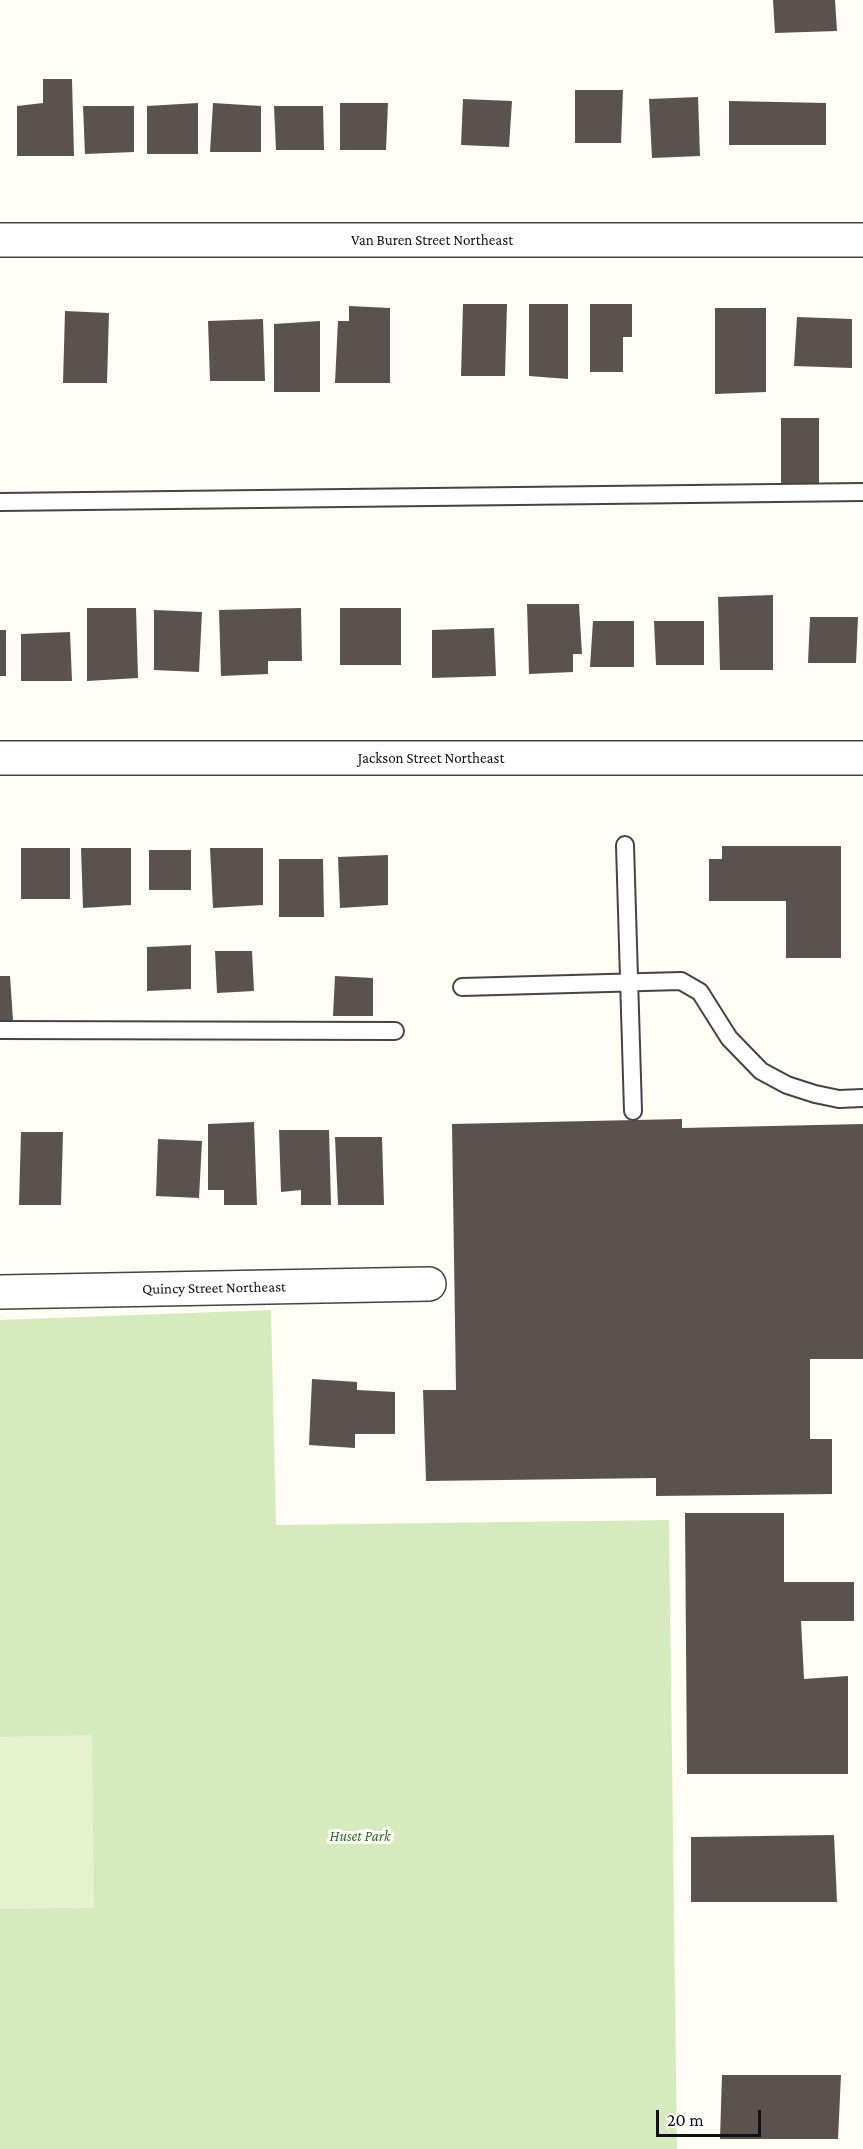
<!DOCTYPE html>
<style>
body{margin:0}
#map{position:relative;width:863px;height:2149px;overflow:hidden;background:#fffdf5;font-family:"Crimson Pro",serif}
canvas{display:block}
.scale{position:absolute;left:656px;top:2110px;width:105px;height:27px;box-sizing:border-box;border:3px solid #111;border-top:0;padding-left:8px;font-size:18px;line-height:21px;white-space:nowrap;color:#111;-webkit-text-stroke:4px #fff;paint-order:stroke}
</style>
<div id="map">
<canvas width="863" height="2149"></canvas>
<div class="scale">20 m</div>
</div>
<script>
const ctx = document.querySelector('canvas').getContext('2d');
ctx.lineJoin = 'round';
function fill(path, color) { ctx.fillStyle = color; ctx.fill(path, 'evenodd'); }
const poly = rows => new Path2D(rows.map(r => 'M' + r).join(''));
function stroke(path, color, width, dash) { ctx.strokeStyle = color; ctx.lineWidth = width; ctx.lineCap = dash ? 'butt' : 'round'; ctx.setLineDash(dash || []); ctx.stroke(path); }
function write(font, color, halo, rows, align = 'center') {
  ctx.font = font + ' "Crimson Pro",serif'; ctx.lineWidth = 6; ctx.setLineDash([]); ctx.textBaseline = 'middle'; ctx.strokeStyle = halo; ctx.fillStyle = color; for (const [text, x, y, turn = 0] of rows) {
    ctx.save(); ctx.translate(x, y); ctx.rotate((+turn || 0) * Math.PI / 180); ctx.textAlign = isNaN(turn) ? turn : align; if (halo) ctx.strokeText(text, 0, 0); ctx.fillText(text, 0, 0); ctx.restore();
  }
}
fill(poly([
 [271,1310,276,1525,669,1520,677,2149,0,2149,0,1320]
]), '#d5ebbd');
fill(poly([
 [92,1735,94,1908,0,1909,0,1737]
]), '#e6f2cf');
fill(poly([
 [773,0,835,0,837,31,775,33],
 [43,79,72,79,74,156,17,156,17,106,43,103],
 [575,90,623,90,621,143,575,143],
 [698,97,700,156,652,158,649,99],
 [463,99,512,101,509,147,461,145],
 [729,101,826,103,826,145,729,145],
 [198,103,198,154,147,154,147,106],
 [213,103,261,106,261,152,210,152],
 [340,103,388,103,386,150,340,150],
 [83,106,134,106,134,152,85,154],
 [274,106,323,106,324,150,276,150],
 [463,304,507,304,505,376,461,376],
 [529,304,568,304,568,379,529,376],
 [590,304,632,304,632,337,623,337,623,372,590,372],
 [349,306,390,308,390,383,335,383,338,321,349,321],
 [715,308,766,308,766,392,715,394],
 [65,311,109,313,107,383,63,383],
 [797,317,852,319,852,368,794,366],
 [263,319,265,381,210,381,208,321],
 [320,321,320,392,274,392,274,324],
 [781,418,819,418,819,484,781,484],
 [773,595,773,670,720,670,718,597],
 [527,604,579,604,582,654,573,654,573,672,529,674],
 [87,608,136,608,138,678,87,681],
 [301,608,302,661,268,661,268,674,221,676,219,610],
 [340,608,401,608,401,665,340,665],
 [154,610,202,612,199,672,154,670],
 [810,617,858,617,856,663,808,663],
 [593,621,634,621,634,667,590,667],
 [654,621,704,621,704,665,656,665],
 [494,628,496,676,432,678,432,630],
 [0,630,6,630,6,676,0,676],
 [70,632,72,681,21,681,21,634],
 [722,846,841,846,841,958,786,958,786,901,709,901,709,859,722,859],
 [21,848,70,848,70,899,21,899],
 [81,848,131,848,131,905,83,908],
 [210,848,263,848,263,905,213,908],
 [149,850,191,850,191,890,149,890],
 [388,855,388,905,340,908,338,857],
 [279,859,323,859,324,917,279,917],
 [191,945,191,989,147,991,147,947],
 [215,951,252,951,254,991,217,993],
 [0,976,10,976,13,1020,0,1021],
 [335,976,373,978,373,1016,333,1016],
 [682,1119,682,1128,863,1124,863,1359,810,1359,810,1439,832,1439,832,1494,656,1496,656,1478,426,1481,423,1390,456,1390,452,1124],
 [254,1122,257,1205,224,1205,224,1190,208,1190,208,1124],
 [279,1130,329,1130,331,1205,301,1205,301,1190,281,1192],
 [21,1132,63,1132,61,1205,19,1205],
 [335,1137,382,1137,384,1205,338,1205],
 [158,1139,202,1141,199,1198,156,1196],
 [312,1379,357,1382,357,1390,395,1392,395,1434,355,1434,355,1448,309,1445],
 [685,1513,784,1513,784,1582,854,1582,854,1621,801,1621,804,1679,848,1676,848,1774,687,1774],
 [834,1835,837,1902,691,1902,691,1837],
 [722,2075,841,2075,838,2139,720,2139]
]), '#5a524d');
const service = poly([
 [0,502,863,492],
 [625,845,633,1111],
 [462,987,681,981,700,992,729,1038,761,1071,787,1085,815,1094,839,1099,863,1098],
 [0,1030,395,1031]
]);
const minor = poly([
 [0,240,863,240],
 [0,758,863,758],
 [0,1292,429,1284]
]);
stroke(service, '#444', 20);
stroke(minor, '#444', 36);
stroke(service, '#fff', 16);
stroke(minor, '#fff', 33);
write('15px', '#111', '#fff', [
 ["Van Buren Street Northeast",432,240],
 ["Jackson Street Northeast",431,758],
 ["Quincy Street Northeast",214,1288,-1]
]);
write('italic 15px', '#2f6b1f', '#fff', [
 ["Huset Park",360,1836]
]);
</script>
